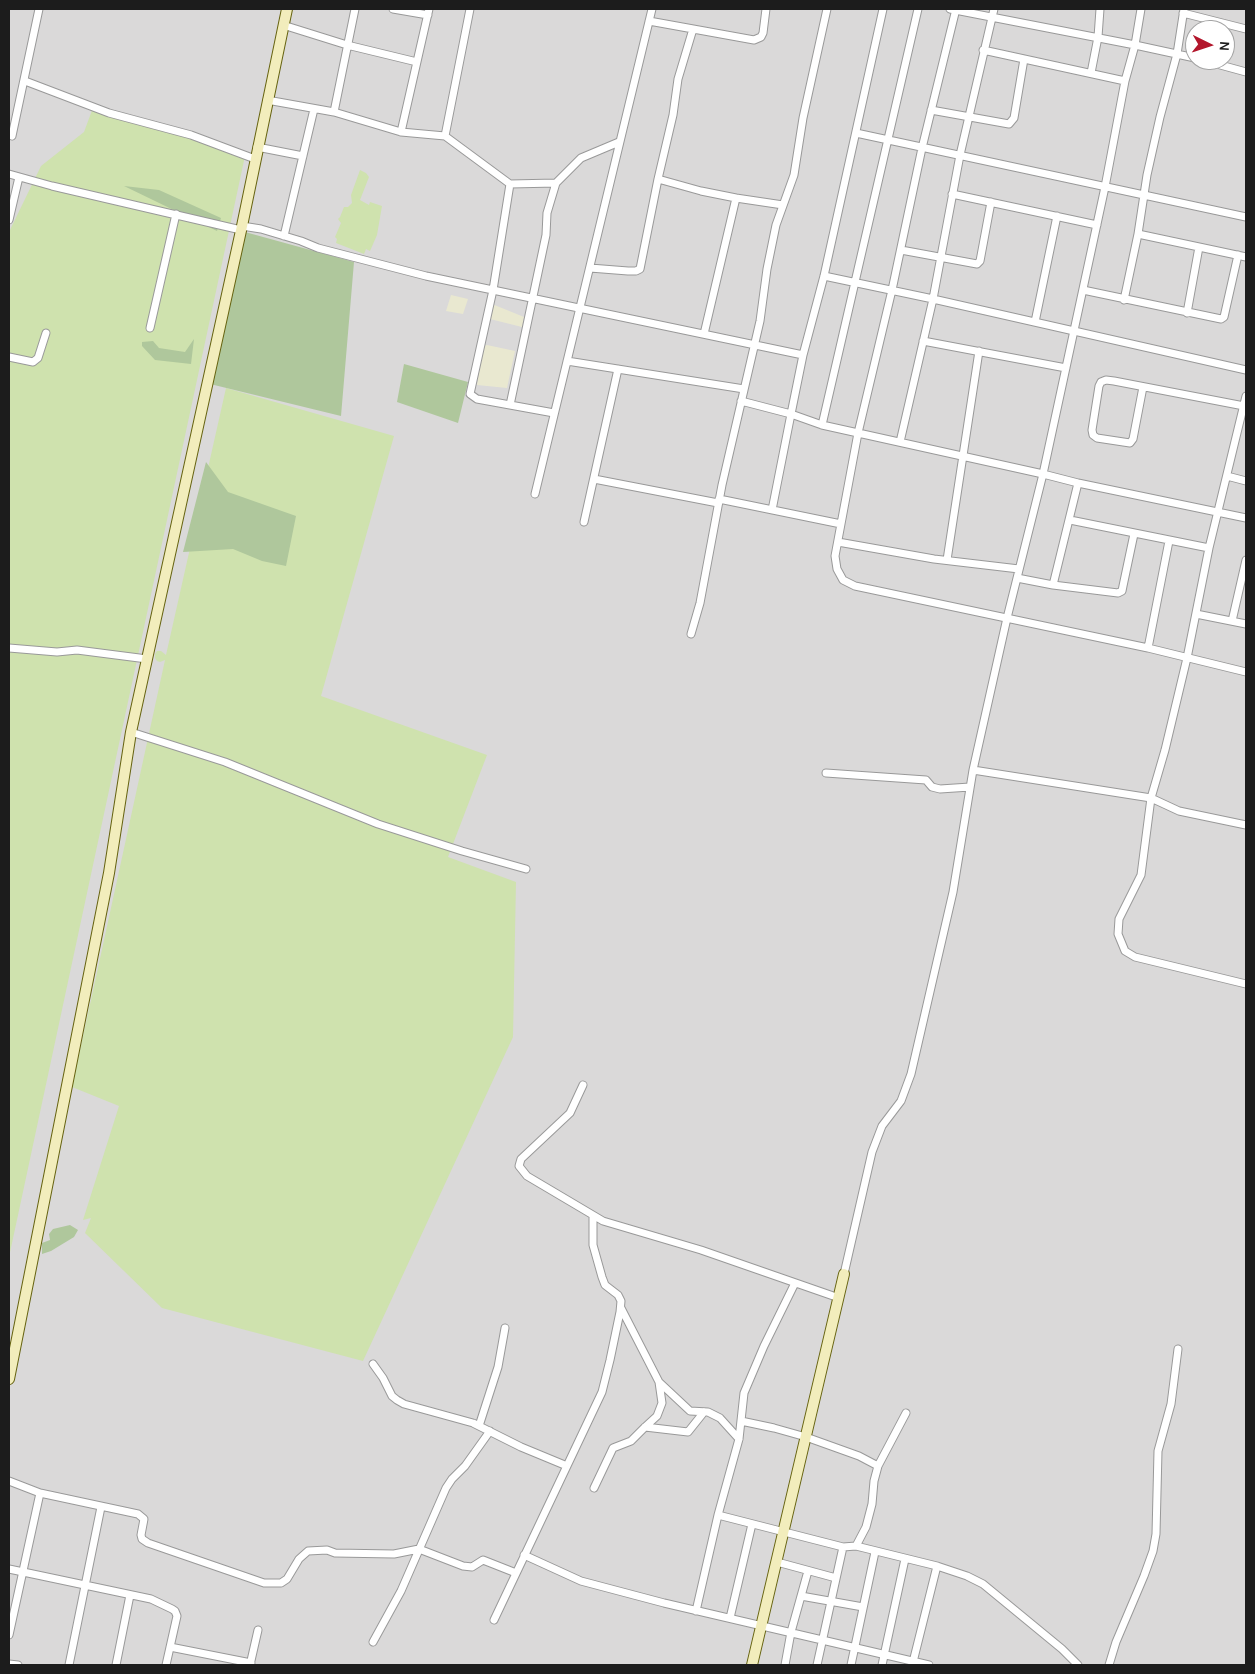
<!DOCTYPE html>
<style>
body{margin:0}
#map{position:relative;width:1255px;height:1674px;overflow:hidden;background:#ece8e3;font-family:Karla,sans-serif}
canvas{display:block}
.frame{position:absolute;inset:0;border:10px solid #1c1c1c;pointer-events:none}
.north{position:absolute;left:1185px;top:20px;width:50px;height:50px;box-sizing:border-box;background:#fff;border:1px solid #a4a4a4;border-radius:50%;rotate:94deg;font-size:14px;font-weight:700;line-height:20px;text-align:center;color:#1c1c1c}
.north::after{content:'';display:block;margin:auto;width:18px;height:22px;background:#b3162c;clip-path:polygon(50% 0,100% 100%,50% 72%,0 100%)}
</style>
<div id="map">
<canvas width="1255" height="1674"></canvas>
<div class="frame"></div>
<div class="north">N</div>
</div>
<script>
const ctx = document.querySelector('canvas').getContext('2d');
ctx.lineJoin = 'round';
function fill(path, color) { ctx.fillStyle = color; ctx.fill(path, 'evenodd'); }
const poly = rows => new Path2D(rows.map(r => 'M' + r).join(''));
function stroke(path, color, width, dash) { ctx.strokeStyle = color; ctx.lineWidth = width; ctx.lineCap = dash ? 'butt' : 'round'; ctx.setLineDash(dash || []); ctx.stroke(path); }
fill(poly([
 [9,9,1246,9,1246,1665,9,1665],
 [1195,30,1225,30,1225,60,1195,60]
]), '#dad9d9');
fill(poly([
 [451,295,468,299,463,314,446,311],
 [492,304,524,317,522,327,490,319],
 [487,345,515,351,507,388,477,385,483,346]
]), '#e9e8d0');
fill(poly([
 [94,105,245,156,9,1257,9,232,41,166,84,132],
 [360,170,366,173,369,177,360,200,369,205,370,202,382,206,377,235,370,251,366,249,364,254,336,243,337,239,335,237,341,223,338,219,340,217,344,207,348,207,352,203,351,195],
 [226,388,394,436,321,696,487,755,448,857,516,882,513,1037,363,1361,162,1308,85,1233,91,1218,83,1220,119,1106,72,1087,165,660,160,662,157,661,155,658,155,654,157,651,161,651,166,655]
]), '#cfe2ae');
fill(poly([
 [124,186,159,190,221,218,217,231],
 [245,232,354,262,341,416,206,383],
 [194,339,191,364,155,360,142,346,142,342,153,341,159,348,185,352],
 [404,364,468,382,458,423,397,402],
 [206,462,228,492,296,516,286,566,262,561,233,549,183,552],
 [70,1225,78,1230,74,1237,51,1251,42,1254,42,1243,50,1240,49,1234,53,1229]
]), '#afc79c');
const street = poly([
 [393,9,428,15],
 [918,9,822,425,1043,474,1078,483,1246,518],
 [950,9,1135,45,1195,58],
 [956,9,922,148,892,290,858,433,835,556,837,569,843,580,855,586,1148,648,1246,672],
 [1183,13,1246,29],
 [649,21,754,40,761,37,763,33,766,9],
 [283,25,347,45,417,62],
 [693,29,678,79,673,115,658,179,701,191,736,198],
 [983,50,1125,81],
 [1202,60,1246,72],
 [1091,73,1098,37,1100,9],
 [25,81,109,113,191,135,255,159],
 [267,100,334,112,401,132,445,136,510,184,556,183,581,158,619,142],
 [931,110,1009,124,1014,118,1024,59],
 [334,112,355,9],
 [401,132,429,9],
 [856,133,1246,217],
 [9,134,12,136,39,9],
 [445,136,470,9],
 [257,147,303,156],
 [9,174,52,186,241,230],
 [510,184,493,290,470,394,477,399,554,413],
 [952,194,1097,225],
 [9,220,19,177],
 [242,226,261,229,301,241,318,248,426,276,803,355],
 [1138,234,1246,257],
 [284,236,314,109],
 [901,250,977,264,980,261,991,202],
 [590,268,628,271,636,271,640,269,658,179],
 [824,276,933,299,1246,370],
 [1083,290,1221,319,1224,317,1238,255],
 [1124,300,1138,234,1147,175,1160,117,1177,54,1184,9],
 [1187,313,1199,247],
 [1035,322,1057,216],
 [150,328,176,214],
 [704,334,736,198,783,205],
 [923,341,1066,368],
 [9,357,33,362,38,358,46,333],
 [567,361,744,389],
 [1143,387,1133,439,1130,443,1097,438,1093,435,1092,430,1099,386,1101,382,1106,380,1114,381,1244,406],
 [1246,396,1209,548,1187,658,1165,750,1151,798,1141,875,1119,919,1118,934,1125,951,1135,957,1246,984],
 [741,401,791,414,772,510],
 [510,405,546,235,547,213,556,183],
 [822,425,791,414,803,355,824,276,883,9],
 [900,442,933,299,960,155,994,9],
 [1227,476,1246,481],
 [594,479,718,503],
 [535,494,652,9],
 [719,499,841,524],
 [1070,520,1209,548],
 [584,522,618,369],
 [838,542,934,559,1019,569],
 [947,560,979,351],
 [1017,578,1053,585,1118,593,1122,591,1123,586,1134,534],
 [1053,585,1078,483],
 [1196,614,1246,624],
 [1232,621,1246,560],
 [691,634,700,603,722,485,760,321,767,269,776,225,794,175,803,118,827,9],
 [9,648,57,652,77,650,147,659],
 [1148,648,1169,541],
 [131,732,225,762,378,824,462,851,526,869],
 [973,770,1151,798,1179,811,1246,825],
 [826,773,926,780,932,787,940,789,970,787],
 [583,1085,570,1113,521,1159,519,1166,527,1176,603,1221,701,1250,839,1298],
 [844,1274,872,1152,882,1126,901,1101,911,1074,953,892,973,770,1007,618,1043,474,1105,187,1125,81,1135,45,1141,9],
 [373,1364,383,1378,392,1396,397,1400,404,1404,473,1423,521,1447,567,1466],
 [659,1382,690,1411,708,1412,720,1418,739,1439],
 [741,1421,774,1428,806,1437,859,1456,878,1466,874,1481,872,1504,866,1527,856,1546,843,1547],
 [479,1426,498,1367,505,1328],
 [645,1427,688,1432,704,1412],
 [878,1466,906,1413],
 [9,1481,40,1493,138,1514,144,1519,141,1535,142,1539,148,1543,264,1583,281,1583,287,1579,299,1559,308,1551,327,1550,335,1553,394,1554,419,1549,463,1566,472,1567,483,1560,516,1573],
 [594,1488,613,1448,631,1441,645,1427,657,1416,662,1403,659,1382,621,1308],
 [718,1515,843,1547,817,1665],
 [856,1546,937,1566,967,1576,983,1584,1062,1649,1078,1665],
 [524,1555,581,1581,664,1603,929,1665],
 [777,1562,836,1578],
 [9,1569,151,1599,172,1609,175,1611,177,1616,166,1665],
 [801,1596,863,1607],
 [696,1611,718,1515,739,1439,744,1393,764,1346,795,1283],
 [730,1618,752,1524],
 [494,1620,602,1392,610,1360,620,1312,621,1301,618,1295,605,1285,602,1277,593,1245,593,1217],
 [9,1635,40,1493],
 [373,1642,401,1591,446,1488,452,1479,465,1466,490,1431],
 [170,1647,251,1663],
 [913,1662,937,1566],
 [9,1664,18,1665],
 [69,1665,101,1507],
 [116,1665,130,1595],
 [250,1665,258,1630],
 [785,1665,791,1632,808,1571],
 [851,1665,875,1552],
 [882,1665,905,1559],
 [1109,1665,1116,1642,1144,1576,1153,1551,1156,1534,1158,1451,1171,1404,1178,1349]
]);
const secondary = poly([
 [9,1379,109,873,131,732,242,226,287,9],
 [752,1665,844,1274]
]);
stroke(street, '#999', 9);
stroke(secondary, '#666310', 12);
stroke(street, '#fff', 7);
stroke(secondary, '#f2edbc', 10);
</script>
